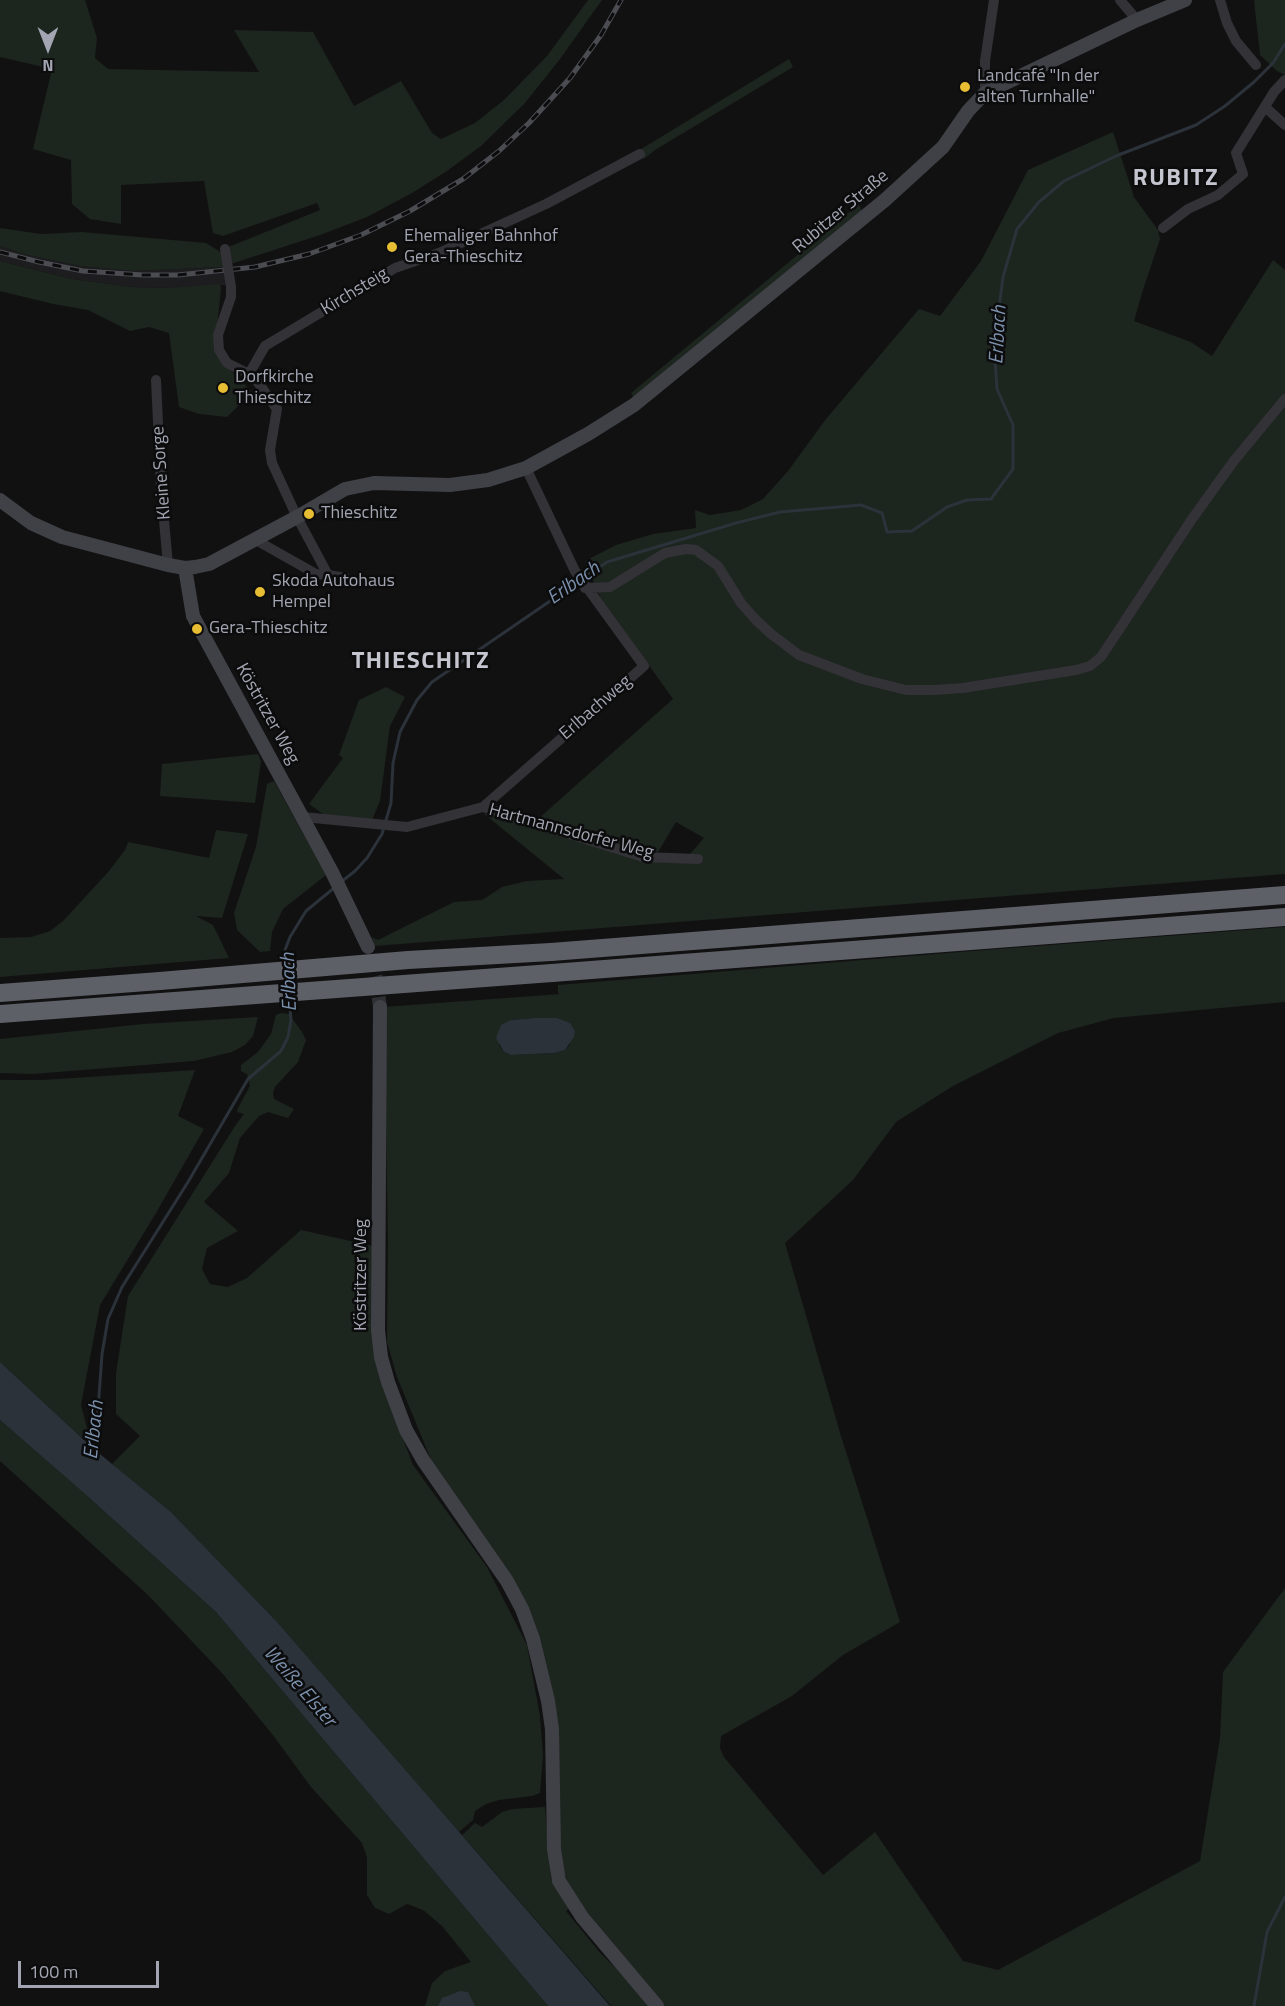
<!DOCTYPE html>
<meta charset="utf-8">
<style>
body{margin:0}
#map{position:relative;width:1285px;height:2006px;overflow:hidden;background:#111112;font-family:"Titillium Web",sans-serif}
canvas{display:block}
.north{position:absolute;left:18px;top:18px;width:60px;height:60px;-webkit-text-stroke:4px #0c0c0d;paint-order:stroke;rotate:180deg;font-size:16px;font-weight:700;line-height:24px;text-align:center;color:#a3a6b2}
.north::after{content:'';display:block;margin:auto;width:21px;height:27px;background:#a3a6b2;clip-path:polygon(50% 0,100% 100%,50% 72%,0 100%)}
.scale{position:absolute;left:18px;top:1961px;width:141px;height:27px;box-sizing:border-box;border:3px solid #a3a6b2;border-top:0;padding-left:8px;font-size:18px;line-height:21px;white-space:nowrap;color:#a3a6b2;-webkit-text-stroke:4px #0c0c0d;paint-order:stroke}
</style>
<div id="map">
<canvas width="1285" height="2006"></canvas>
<div class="north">N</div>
<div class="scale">100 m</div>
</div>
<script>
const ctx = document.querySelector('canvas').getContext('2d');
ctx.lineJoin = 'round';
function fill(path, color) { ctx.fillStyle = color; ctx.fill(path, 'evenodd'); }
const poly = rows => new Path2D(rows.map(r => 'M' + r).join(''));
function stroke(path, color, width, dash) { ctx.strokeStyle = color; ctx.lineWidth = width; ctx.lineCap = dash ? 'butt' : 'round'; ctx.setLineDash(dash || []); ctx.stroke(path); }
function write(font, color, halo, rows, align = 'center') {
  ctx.font = font + ' "Titillium Web",sans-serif'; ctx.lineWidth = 5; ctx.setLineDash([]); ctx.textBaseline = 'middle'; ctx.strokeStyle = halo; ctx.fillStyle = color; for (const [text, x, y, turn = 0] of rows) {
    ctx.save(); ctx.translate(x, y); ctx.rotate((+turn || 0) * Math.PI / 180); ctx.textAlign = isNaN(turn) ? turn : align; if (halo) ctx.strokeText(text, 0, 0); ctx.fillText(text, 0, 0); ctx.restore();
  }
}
fill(poly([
 [0,246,23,254,80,266,132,271,224,267,227,285,167,288,132,287,72,279,0,261]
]), '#1d1d1f');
fill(poly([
 [0,0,85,0,97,38,95,58,108,69,259,72,234,30,313,32,354,106,401,81,432,133,441,139,475,123,504,100,547,56,588,0,602,0,560,59,525,103,481,146,447,171,412,193,367,217,323,234,231,264,226,248,320,210,317,203,223,236,213,233,204,181,121,185,121,224,90,219,72,204,71,160,33,149,52,69,0,57],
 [1254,0,1285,0,1285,75,1277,71,1260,55],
 [789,59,793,67,655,150,644,159,638,151],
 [1113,132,1134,197,1158,230,1160,239,1143,290,1134,321,1191,342,1212,356,1273,260,1285,270,1285,874,375,946,372,937,378,940,454,902,482,900,502,887,527,881,564,879,483,813,643,859,689,855,704,838,676,822,658,852,644,852,538,819,673,699,600,597,585,561,616,545,653,534,696,528,695,510,710,515,741,510,763,499,788,471,826,419,919,309,940,316,981,261,1028,170],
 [859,204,866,222,639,408,631,393],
 [0,228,41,234,82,232,206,243,222,253,224,267,132,271,80,266,23,254,0,246],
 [0,261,72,279,132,287,167,288,220,284,221,288,216,338,225,364,252,392,227,417,199,414,179,407,169,333,149,327,130,331,88,310,53,304,0,291],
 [386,687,405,697,390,726,380,801,372,820,326,816,309,804,343,758,339,755,359,700],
 [258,754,261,761,255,803,160,796,162,764],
 [274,781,326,875,283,909,272,932,270,951,260,952,237,930,234,913,256,847,267,784],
 [216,830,248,834,222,918,196,916,213,925,229,958,0,977,0,938,31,937,50,931,63,921,109,871,125,850,128,842,209,858],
 [1285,927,1285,1002,1114,1018,1058,1033,953,1086,896,1122,853,1180,785,1243,841,1436,900,1622,843,1655,792,1696,721,1736,720,1748,724,1757,823,1875,875,1832,963,1961,998,1970,1200,1861,1220,1738,1223,1672,1285,1588,1285,2006,665,2006,572,1894,562,1867,559,1826,559,1743,552,1693,541,1644,432,1462,397,1377,387,1342,388,1245,384,1007,560,994,558,993,558,985,972,951],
 [534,1018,557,1018,570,1044,565,1050,555,1053,511,1055,504,1052,499,1045,511,1020],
 [281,1013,289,1014,302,1032,306,1040,298,1062,275,1087,273,1093,274,1099,294,1109,288,1118,268,1112,259,1116,240,1138,229,1173,204,1202,238,1231,207,1248,202,1269,210,1284,228,1287,247,1278,301,1230,373,1246,381,1381,413,1465,487,1567,527,1645,540,1716,543,1755,540,1793,532,1796,499,1800,486,1804,475,1811,473,1820,459,1832,278,1623,171,1512,112,1464,140,1436,116,1414,116,1373,128,1296,235,1126,244,1114,237,1112,238,1108,250,1086,247,1074,241,1071,241,1065,258,1052,271,1034,276,1015],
 [258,1017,253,1036,245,1045,232,1052,194,1061,33,1074,0,1073,0,1039,143,1024],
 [195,1070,178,1116,204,1129,156,1213,100,1305,81,1405,92,1447,0,1362,0,1080,43,1080],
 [0,1420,85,1494,216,1612,548,2006,425,2006,432,1983,445,1971,471,1962,442,1926,423,1910,407,1904,389,1914,375,1908,367,1895,367,1857,362,1843,311,1787,272,1734,222,1673,148,1595,0,1461],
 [545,1807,551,1879,569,1908,566,1911,601,1954,629,1980,652,2006,611,2006,462,1835,475,1823,482,1827,502,1812,512,1809]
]), '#1d251f');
fill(poly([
 [534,1018,557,1018,570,1023,575,1031,574,1037,565,1050,555,1053,511,1055,504,1052,496,1038,501,1025,511,1020],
 [0,1362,95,1450,171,1512,278,1623,610,2006,548,2006,216,1612,85,1494,0,1420],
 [460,1991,468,1992,475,2006,438,2006,442,1998]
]), '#2b323a');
stroke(poly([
 [341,882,355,871,367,858,382,834,391,803,393,763,400,732,417,700,432,682,607,562,736,523,780,512,861,505,882,513,887,532,912,531,947,507,967,500,991,499,1013,469,1013,425,997,389,994,347,1003,277,1017,229,1039,202,1064,181,1116,156,1196,125,1225,106,1254,82,1273,63,1285,44],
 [286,965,285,950,290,937,306,911,334,888],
 [95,1452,102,1354,108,1319,122,1287,188,1182,248,1079,281,1051,288,1037,291,1020,289,998],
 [1254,2006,1267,1932,1285,1897]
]), '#2b323a', 3);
stroke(poly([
 [370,956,376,979,380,1007]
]), '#2e2f32', 14, [14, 7]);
stroke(poly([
 [1120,0,1137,20],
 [1220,0,1227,23,1236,41,1256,65],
 [985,93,985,61,994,0],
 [1265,107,1285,125],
 [1163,228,1188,209,1218,195,1243,174,1236,153,1274,92,1285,80],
 [231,287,231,297,218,335,219,350,227,363,249,374,257,381,277,409,270,450,272,463,297,517,328,575,346,578],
 [249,374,265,346,395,268,439,253,546,204,640,154],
 [156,380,161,487,168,565],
 [254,539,316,574,328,575],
 [585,588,610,587,665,553,686,549,696,550,718,566,741,603,755,619,771,634,799,655,862,679,906,690,934,690,963,688,1076,670,1090,666,1101,657,1192,519,1233,462,1285,399],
 [483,807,644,666,575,571,526,468],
 [303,817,407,827,483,807,643,857,698,859]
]), '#323237', 10);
stroke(poly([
 [0,500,31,523,62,537,168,565,185,568,195,567,209,564,297,517,345,489,374,483,450,485,488,480,526,468,588,434,634,405,885,200,943,147,968,111,985,93,1137,20,1185,0],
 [185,568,193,616,332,872,368,947],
 [380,1007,378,1330,381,1357,388,1382,406,1430,423,1460,507,1581,522,1609,533,1639,548,1701,552,1729,554,1849,559,1881,582,1917,657,2006]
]), '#404147', 14);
stroke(poly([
 [551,952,1285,895],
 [552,973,1285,917],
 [0,993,160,981],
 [0,1014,161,1002]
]), '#5e6068', 18);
const rail = poly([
 [0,252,39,262,83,271,143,275,178,275,255,267,309,254,361,235,410,211,463,179,499,151,529,123,570,78,601,35,621,0]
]);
stroke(rail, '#4b4c52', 5);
stroke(rail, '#0c0c0d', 3, [9]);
stroke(poly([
 [225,249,231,287]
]), '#323237', 10);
stroke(poly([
 [160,981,408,960,551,952],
 [161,1002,552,973]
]), '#5e6068', 18);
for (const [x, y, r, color] of [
 [965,87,6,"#e7bd34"],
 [392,247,6,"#e7bd34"],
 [223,388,6,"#e7bd34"],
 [309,514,6,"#e7bd34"],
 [260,592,6,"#e7bd34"],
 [197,629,6,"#e7bd34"]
]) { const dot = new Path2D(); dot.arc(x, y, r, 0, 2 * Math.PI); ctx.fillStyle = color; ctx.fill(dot); stroke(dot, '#0c0c0d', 2); }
write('18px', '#a3a6b2', '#0c0c0d', [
 ["Landcafé \"In der",977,77],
 ["alten Turnhalle\"",977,98],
 ["Ehemaliger Bahnhof",404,237],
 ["Gera-Thieschitz",404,258],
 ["Dorfkirche",235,378],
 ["Thieschitz",235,399],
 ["Thieschitz",321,514],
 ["Skoda Autohaus",272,582],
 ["Hempel",272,603],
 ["Gera-Thieschitz",209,629]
], 'left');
write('18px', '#a3a6b2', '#0c0c0d', [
 ["Rubitzer Straße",841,212,-40],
 ["Kirchsteig",355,292,-31],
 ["Kleine Sorge",162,473,-94],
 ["Erlbachweg",596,708,-41],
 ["Köstritzer Weg",267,714,61],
 ["Hartmannsdorfer Weg",571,832,15],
 ["Köstritzer Weg",362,1275,-90]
]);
write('italic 20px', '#7b90ac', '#0c0c0d', [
 ["Erlbach",999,335,-87],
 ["Erlbach",574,584,-35],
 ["Erlbach",290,982,-92],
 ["Erlbach",95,1430,-84],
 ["Weiße Elster",299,1687,49]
]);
ctx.letterSpacing = '1.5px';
write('bold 24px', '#c4c5cf', '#0c0c0d', [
 ["RUBITZ",1176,179],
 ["THIESCHITZ",421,662]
]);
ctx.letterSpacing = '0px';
</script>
